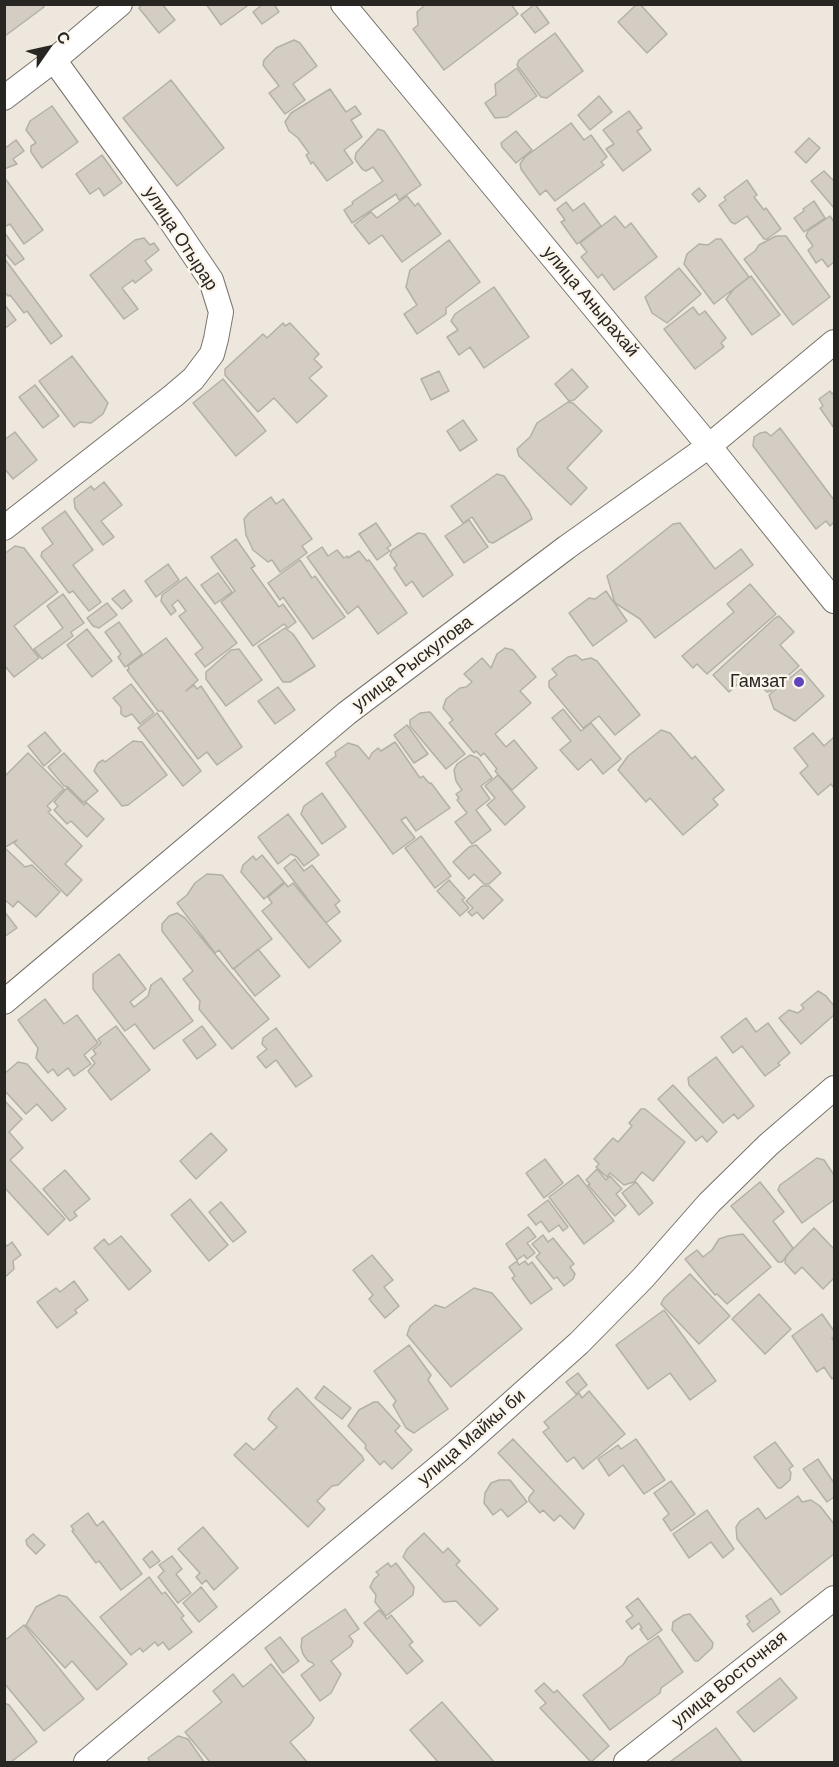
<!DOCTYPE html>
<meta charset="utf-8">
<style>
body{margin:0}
#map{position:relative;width:839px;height:1767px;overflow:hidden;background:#ede7de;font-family:"DM Sans",sans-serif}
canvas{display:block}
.frame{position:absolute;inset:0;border:6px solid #282622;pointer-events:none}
.north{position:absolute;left:18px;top:18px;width:60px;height:60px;-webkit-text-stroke:4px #fbf5eb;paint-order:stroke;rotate:56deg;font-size:16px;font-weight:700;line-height:24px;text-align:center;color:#282622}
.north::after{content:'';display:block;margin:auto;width:21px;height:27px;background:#282622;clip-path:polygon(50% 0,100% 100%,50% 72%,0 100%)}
</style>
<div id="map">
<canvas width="839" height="1767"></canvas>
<div class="frame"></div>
<div class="north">С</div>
</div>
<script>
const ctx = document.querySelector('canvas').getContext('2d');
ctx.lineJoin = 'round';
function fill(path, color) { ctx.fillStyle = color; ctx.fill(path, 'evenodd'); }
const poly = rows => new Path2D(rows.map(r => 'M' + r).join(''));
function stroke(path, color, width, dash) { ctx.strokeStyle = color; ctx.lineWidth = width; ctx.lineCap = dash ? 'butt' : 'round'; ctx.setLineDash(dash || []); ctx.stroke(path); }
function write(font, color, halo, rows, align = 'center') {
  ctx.font = font + ' "DM Sans",sans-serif'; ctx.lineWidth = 5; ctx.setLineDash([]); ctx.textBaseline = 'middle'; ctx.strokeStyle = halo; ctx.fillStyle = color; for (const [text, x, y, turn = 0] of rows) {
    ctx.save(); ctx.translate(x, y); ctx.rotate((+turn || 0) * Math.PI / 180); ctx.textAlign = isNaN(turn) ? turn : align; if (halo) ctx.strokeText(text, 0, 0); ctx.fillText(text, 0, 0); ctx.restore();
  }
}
const building = poly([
 [4,4,42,4,44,7,5,36,4,4],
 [143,4,162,4,175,20,159,33,139,8,143,4],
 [206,4,250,4,221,25,206,4],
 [263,4,274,4,279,12,262,24,253,12,263,4],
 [426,4,511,4,518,14,444,70,413,29,418,25,417,12,426,4],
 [535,4,549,23,535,33,521,15,535,4],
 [637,4,640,4,667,34,647,53,618,22,637,4],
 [555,33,583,71,547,98,541,97,517,65,519,60,555,33],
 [294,40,300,43,317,66,293,84,305,100,285,114,269,93,279,86,263,65,264,60,276,48,294,40],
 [517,68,537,96,507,117,495,118,485,103,496,95,495,84,517,68],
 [171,80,224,148,177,186,123,118,171,80],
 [330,89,346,112,355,106,361,114,351,120,362,137,344,150,353,163,327,181,313,162,311,164,306,155,309,153,298,138,289,131,285,122,291,113,330,89],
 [599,96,612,112,590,130,578,115,599,96],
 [52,106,78,142,42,168,31,152,31,146,36,143,26,130,30,121,52,106],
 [629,111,642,128,637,131,651,150,623,171,606,149,614,144,603,130,629,111],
 [571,123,584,140,591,135,607,157,601,162,604,165,555,201,546,190,540,195,521,169,520,164,525,157,571,123],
 [378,129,384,131,421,185,399,200,396,194,352,223,344,210,353,204,352,202,383,181,373,167,366,171,362,169,355,159,356,153,378,129],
 [516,131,532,150,516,163,502,147,501,143,516,131],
 [809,138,820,148,806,163,795,152,809,138],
 [16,140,24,151,13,159,17,164,4,169,4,149,16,140],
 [102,155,122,183,104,196,99,188,90,194,76,174,102,155],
 [824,171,834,181,834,208,811,181,824,171],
 [4,177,43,230,24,244,10,224,4,227,4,177],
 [747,180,757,195,754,197,764,210,766,208,781,229,767,239,764,239,747,216,735,224,731,222,719,205,726,200,724,197,747,180],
 [699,188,706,196,699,202,692,194,699,188],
 [407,196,415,206,418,203,441,234,402,262,382,235,369,244,354,225,371,212,377,218,407,196],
 [814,201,825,218,804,232,794,218,804,211,803,209,814,201],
 [566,202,573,211,584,203,601,226,577,244,561,222,565,220,557,209,566,202],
 [615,216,625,228,631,223,657,257,614,290,602,274,598,278,581,257,587,252,580,243,615,216],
 [830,216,834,222,834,262,828,267,822,259,816,263,808,250,813,246,806,236,808,231,830,216],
 [4,232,24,259,15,265,4,252,4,232],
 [776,236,786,236,830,297,793,325,744,259,755,251,759,245,776,236],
 [144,238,150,245,154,243,159,250,145,261,152,270,135,283,133,280,122,288,138,309,124,319,90,275,135,240,144,238],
 [716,239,721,239,749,277,714,304,684,264,687,254,699,244,708,245,716,239],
 [449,240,480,282,446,308,446,314,417,334,404,314,417,305,406,287,410,270,449,240],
 [4,258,62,336,51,344,27,311,24,313,10,295,8,296,4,291,4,258],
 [679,268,701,294,667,323,652,313,645,297,679,268],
 [751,276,780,315,752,335,726,299,734,289,751,276],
 [494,287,529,337,484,368,470,347,459,355,447,337,458,330,451,321,455,314,494,287],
 [4,304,16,320,4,329,4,304],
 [693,307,699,315,705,311,726,338,721,343,724,347,695,369,664,329,693,307],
 [283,323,285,326,290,323,319,354,314,359,322,367,309,378,327,396,297,423,274,398,258,412,225,375,225,369,263,334,267,338,283,323],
 [72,356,108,403,103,414,91,423,80,422,74,427,39,381,72,356],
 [572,369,588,387,574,400,569,401,555,384,572,369],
 [439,371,449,391,431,400,421,379,439,371],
 [223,379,266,431,236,456,193,403,223,379],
 [35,385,59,416,43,428,19,397,35,385],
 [830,391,832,394,834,392,834,428,820,408,823,406,819,399,830,391],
 [568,402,573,403,602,431,567,468,587,488,571,505,519,456,517,449,530,437,537,423,568,402],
 [463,420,477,440,460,451,447,431,463,420],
 [780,428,834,500,834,522,830,526,826,521,816,529,753,446,754,437,760,433,766,432,771,436,780,428],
 [15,432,37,460,13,479,4,468,4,440,15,432],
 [497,474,504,476,529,511,532,519,493,543,489,542,472,517,463,523,451,506,497,474],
 [104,482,122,505,101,521,114,537,103,545,75,508,74,499,91,486,94,490,104,482],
 [271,497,276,504,283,499,312,539,302,546,307,553,280,572,272,560,268,562,253,550,246,535,244,519,249,513,271,497],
 [65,511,93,550,73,565,101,602,89,611,73,591,69,593,41,556,42,552,53,544,42,528,65,511],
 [469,520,488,547,464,563,445,536,469,520],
 [376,523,391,545,387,548,390,551,377,560,359,534,376,523],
 [680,523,715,569,741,549,753,565,655,638,640,619,615,603,607,576,673,524,680,523],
 [418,533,425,534,453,575,423,597,412,581,406,586,394,568,397,565,390,555,392,550,418,533],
 [236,539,255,566,251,568,279,607,283,604,296,622,288,628,284,624,253,646,221,602,235,591,211,557,236,539],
 [15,546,24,548,58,592,14,626,39,658,14,677,4,665,4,554,15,546],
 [322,547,328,556,337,550,344,558,347,556,348,558,359,551,367,561,369,560,407,613,378,634,358,606,348,614,307,557,322,547],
 [300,560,312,578,315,576,345,617,313,639,283,597,280,600,268,583,300,560],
 [168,564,179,580,156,597,145,581,168,564],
 [218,573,232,592,215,604,201,585,218,573],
 [186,577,237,643,205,667,195,654,203,648,179,616,186,611,178,600,172,605,176,611,171,615,161,601,162,595,186,577],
 [750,584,776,614,707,674,697,664,693,668,682,656,734,612,727,604,750,584],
 [124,590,132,601,122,609,112,599,124,590],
 [606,591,627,621,593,646,569,613,589,598,595,599,606,591],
 [63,594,84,623,71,632,73,636,42,659,34,649,63,628,47,606,63,594],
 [107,603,117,615,99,628,93,626,87,618,107,603],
 [779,616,794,632,780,645,799,666,771,691,767,692,749,674,729,692,713,675,775,618,779,616],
 [119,622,142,654,125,667,118,657,121,654,105,632,119,622],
 [285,628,293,634,315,666,290,682,283,682,258,646,285,628],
 [87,629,112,661,92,677,67,645,87,629],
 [166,638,198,680,186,691,194,685,197,689,201,686,242,747,217,765,207,752,198,759,162,711,158,711,127,670,129,669,128,666,166,638],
 [505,648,513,650,536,677,520,691,531,703,495,734,506,747,514,740,537,768,512,790,495,771,497,769,484,753,481,756,476,751,474,753,449,723,453,720,443,708,446,699,460,688,466,687,472,682,464,674,482,658,491,668,497,654,505,648],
 [239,649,262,680,226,706,206,679,206,672,231,650,239,649],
 [576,655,582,660,591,658,597,661,640,715,615,735,599,716,583,728,549,687,549,681,557,675,552,669,568,657,576,655],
 [801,669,824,696,795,721,774,709,769,695,801,669],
 [131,684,154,713,140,724,132,714,125,717,121,714,121,707,113,698,131,684],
 [278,687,295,710,275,724,258,701,278,687],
 [563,709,581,731,591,723,621,759,603,774,591,759,578,770,560,750,571,741,552,718,563,709],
 [430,712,465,754,446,769,410,726,410,720,420,713,430,712],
 [157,713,201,771,183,786,138,728,157,713],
 [407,725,428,754,414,763,394,735,407,725],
 [661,730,670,733,692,759,695,756,724,790,713,799,718,805,683,835,650,798,646,802,618,770,628,756,661,730],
 [45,732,61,751,44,766,28,746,45,732],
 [813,733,824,746,834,737,834,788,831,784,818,795,800,773,808,766,794,748,813,733],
 [133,741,142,742,167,775,128,805,122,806,94,771,98,763,103,760,105,762,133,741],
 [395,742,420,778,423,776,429,783,431,783,450,808,416,831,406,817,401,820,415,838,393,854,326,763,336,756,335,752,348,743,358,746,369,759,372,753,378,748,381,751,395,742],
 [28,753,64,789,47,806,51,810,48,812,82,846,65,864,82,880,67,896,14,843,17,840,4,848,4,777,28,753],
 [64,753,98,791,86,801,83,802,68,787,64,786,48,767,64,753],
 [470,755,478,758,492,778,481,786,490,799,476,810,491,830,472,844,455,822,467,813,457,800,459,798,456,794,462,790,456,781,454,770,457,764,470,755],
 [498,775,525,807,505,825,487,805,495,798,485,786,498,775],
 [67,788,84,805,86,802,104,819,87,837,71,821,67,824,54,810,58,806,54,802,67,788],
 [322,793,346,827,322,844,301,814,304,806,322,793],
 [288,814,319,855,304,866,297,857,291,854,278,864,258,837,288,814],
 [421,836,451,876,435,888,405,848,421,836],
 [476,845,501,873,489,884,484,884,474,874,469,879,453,862,469,847,476,845],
 [6,849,25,867,32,865,60,892,36,917,18,901,13,907,4,899,4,851,6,849],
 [262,855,284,882,264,899,241,872,243,865,253,856,256,860,262,855],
 [295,859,304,871,312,865,340,901,335,905,340,912,326,923,284,868,295,859],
 [207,874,222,875,272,939,233,969,219,950,215,953,177,903,187,895,195,883,207,874],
 [449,880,465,898,462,900,469,908,460,916,437,891,449,880],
 [285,883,288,887,293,883,341,941,309,968,262,911,272,903,268,897,285,883],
 [482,886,489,886,503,900,483,919,477,912,472,916,468,912,473,908,466,901,482,886],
 [4,911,17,928,4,937,4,911],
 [177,913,185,918,269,1019,232,1049,199,1009,200,1001,183,979,193,971,162,931,162,924,169,916,177,913],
 [258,949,280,976,255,996,234,969,258,949],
 [119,954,146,989,130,1002,134,1007,148,996,151,985,161,978,193,1021,154,1049,135,1024,125,1031,93,989,93,974,119,954],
 [818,991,826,996,834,1006,834,1015,801,1044,779,1018,789,1010,798,1013,804,1008,801,1005,818,991],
 [45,999,64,1024,77,1015,98,1043,84,1055,91,1064,74,1076,68,1068,58,1076,53,1069,48,1073,36,1058,38,1048,18,1020,45,999],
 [746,1018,756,1032,768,1023,790,1053,778,1063,780,1065,765,1076,742,1046,733,1053,721,1037,746,1018],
 [116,1026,150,1070,111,1100,88,1071,95,1063,91,1058,96,1054,93,1050,101,1043,98,1039,116,1026],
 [202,1026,216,1045,197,1059,183,1040,202,1026],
 [276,1028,312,1076,296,1087,276,1060,266,1068,257,1057,267,1049,262,1044,263,1038,276,1028],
 [716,1057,754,1106,738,1119,734,1114,723,1123,689,1085,688,1078,716,1057],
 [18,1062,27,1064,66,1109,52,1121,37,1104,26,1114,4,1090,4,1074,18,1062],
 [673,1085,717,1132,707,1142,702,1136,696,1141,658,1099,673,1085],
 [4,1100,22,1119,9,1132,23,1148,10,1160,65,1219,48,1235,4,1187,4,1100],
 [641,1109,645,1109,685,1142,653,1181,642,1172,634,1182,624,1185,610,1173,607,1177,596,1167,599,1164,594,1159,613,1138,618,1142,632,1126,629,1123,641,1109],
 [211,1133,227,1150,196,1179,180,1161,211,1133],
 [817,1158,824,1160,834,1175,834,1200,802,1223,778,1190,780,1185,817,1158],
 [545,1159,563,1183,544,1198,526,1173,545,1159],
 [597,1169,606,1180,610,1176,622,1189,616,1194,626,1206,615,1216,588,1185,590,1184,586,1180,597,1169],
 [65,1170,90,1199,74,1212,77,1216,70,1221,43,1189,65,1170],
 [578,1175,614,1221,584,1244,549,1197,578,1175],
 [636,1182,653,1203,639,1215,622,1193,636,1182],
 [760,1182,784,1212,773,1221,793,1248,782,1262,778,1262,731,1206,760,1182],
 [190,1199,228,1245,209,1261,171,1215,190,1199],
 [548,1200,568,1227,563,1231,559,1225,549,1232,541,1221,536,1225,528,1215,548,1200],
 [221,1202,246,1232,233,1242,209,1212,221,1202],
 [528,1227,536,1237,527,1243,535,1253,527,1259,524,1255,517,1260,506,1244,528,1227],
 [814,1228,834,1249,834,1278,823,1289,802,1267,795,1274,785,1263,786,1256,814,1228],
 [743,1234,771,1267,727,1304,717,1294,715,1295,685,1259,697,1250,703,1257,712,1250,719,1239,728,1236,743,1234],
 [543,1235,548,1242,553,1238,574,1264,570,1267,575,1274,573,1279,564,1286,557,1277,554,1279,536,1257,540,1253,532,1244,543,1235],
 [121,1236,151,1271,129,1290,94,1248,104,1239,109,1245,121,1236],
 [12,1242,21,1255,13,1261,14,1269,4,1278,4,1243,7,1246,12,1242],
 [372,1255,393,1280,384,1287,399,1306,385,1318,369,1299,373,1295,353,1270,372,1255],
 [517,1261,519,1265,525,1261,528,1265,532,1262,552,1289,531,1304,512,1278,515,1276,509,1267,517,1261],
 [690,1274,730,1316,699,1344,661,1304,664,1298,690,1274],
 [74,1281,88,1300,75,1310,77,1313,57,1328,37,1302,56,1288,60,1292,74,1281],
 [474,1288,492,1293,522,1329,451,1387,407,1335,410,1326,435,1305,445,1308,474,1288],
 [759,1294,791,1329,765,1354,732,1319,759,1294],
 [664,1310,716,1381,690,1400,670,1373,648,1389,616,1345,664,1310],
 [822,1314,834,1331,834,1337,832,1338,834,1342,834,1377,832,1379,824,1367,817,1372,792,1336,822,1314],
 [409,1345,431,1375,428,1380,448,1409,414,1433,406,1428,393,1405,396,1401,374,1371,409,1345],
 [578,1373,587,1385,576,1394,566,1382,578,1373],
 [324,1386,351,1408,342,1419,315,1398,324,1386],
 [297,1388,362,1456,364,1460,338,1485,332,1486,317,1501,325,1509,308,1527,234,1455,246,1443,254,1450,277,1427,268,1419,273,1411,297,1388],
 [589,1391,625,1434,583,1469,574,1457,567,1462,543,1432,549,1428,544,1422,579,1393,582,1398,589,1391],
 [374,1402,378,1402,400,1426,395,1431,412,1450,392,1469,384,1461,380,1465,365,1448,366,1445,348,1426,359,1410,374,1402],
 [513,1439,584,1514,574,1529,560,1515,554,1521,543,1510,540,1513,529,1501,529,1497,534,1491,498,1453,513,1439],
 [636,1439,665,1480,644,1494,623,1465,609,1476,598,1459,618,1445,621,1449,636,1439],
 [775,1442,793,1466,789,1469,791,1473,790,1480,781,1488,778,1488,754,1457,775,1442],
 [818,1459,834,1483,834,1497,827,1502,803,1469,818,1459],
 [499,1480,510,1480,527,1502,508,1517,501,1509,493,1515,484,1503,485,1493,491,1483,499,1480],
 [671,1481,695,1514,671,1531,663,1519,669,1514,654,1493,671,1481],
 [798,1496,802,1502,811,1500,820,1506,834,1524,834,1554,781,1595,737,1539,736,1527,740,1521,758,1508,766,1519,798,1496],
 [707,1510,734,1549,723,1558,711,1542,689,1558,673,1534,707,1510],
 [88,1513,97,1526,103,1521,142,1574,121,1590,99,1561,96,1563,72,1531,74,1530,71,1526,88,1513],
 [203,1527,238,1568,214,1590,206,1580,202,1584,196,1577,200,1573,178,1549,203,1527],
 [424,1533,443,1553,448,1548,460,1561,456,1565,498,1609,480,1626,456,1601,444,1602,403,1557,407,1549,424,1533],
 [33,1534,45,1545,36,1554,27,1545,26,1540,33,1534],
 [152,1551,160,1561,150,1568,143,1559,152,1551],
 [172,1556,182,1569,176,1574,191,1593,178,1603,158,1577,164,1571,159,1565,172,1556],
 [388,1563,391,1567,396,1563,414,1587,413,1595,386,1616,375,1602,376,1595,370,1587,374,1579,379,1575,376,1572,388,1563],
 [149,1577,162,1594,165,1592,184,1616,181,1618,192,1632,169,1650,163,1642,158,1646,155,1642,143,1652,140,1648,131,1655,100,1617,149,1577],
 [201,1587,217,1607,199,1622,183,1603,201,1587],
 [59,1595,67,1597,127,1664,97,1690,72,1661,65,1668,26,1625,36,1607,59,1595],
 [638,1598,662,1630,648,1640,640,1629,642,1628,639,1623,632,1629,626,1621,633,1616,626,1607,638,1598],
 [771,1598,780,1612,753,1632,747,1624,750,1622,746,1616,771,1598],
 [345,1609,359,1629,349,1636,353,1641,351,1646,331,1661,341,1674,331,1693,320,1701,301,1675,314,1665,313,1663,308,1661,303,1654,301,1647,302,1638,345,1609],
 [379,1610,387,1619,391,1615,413,1642,409,1645,423,1661,407,1674,364,1623,379,1610],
 [690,1614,713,1643,712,1648,698,1661,695,1661,672,1630,673,1622,684,1615,690,1614],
 [24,1625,84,1699,44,1731,4,1683,4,1641,24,1625],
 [658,1636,683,1672,661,1688,660,1693,610,1730,583,1695,623,1665,628,1657,658,1636],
 [280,1637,299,1661,283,1673,265,1648,280,1637],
 [271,1664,314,1718,310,1725,290,1742,307,1762,210,1762,185,1732,222,1702,213,1691,233,1674,243,1687,271,1664],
 [780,1678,797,1698,754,1732,737,1712,780,1678],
 [544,1683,554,1693,557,1690,609,1746,591,1762,540,1708,546,1703,535,1691,544,1683],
 [442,1702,494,1762,438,1762,410,1730,442,1702],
 [4,1703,9,1705,37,1742,11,1762,4,1762,4,1703],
 [716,1728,742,1762,671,1762,671,1761,716,1728],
 [178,1736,188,1739,204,1762,150,1762,148,1758,178,1736]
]);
fill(building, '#d3cdc4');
stroke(building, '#b5b0a7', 1.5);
const street = poly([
 [343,4,709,446,834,601],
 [4,98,54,60,120,4],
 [4,528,173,396,193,379,212,354,216,339,221,312,211,280,171,221,54,60],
 [4,1002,347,713,567,547,709,446,834,342],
 [86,1762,458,1451,579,1343,643,1278,709,1203,768,1145,834,1088],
 [626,1762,834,1598]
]);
stroke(street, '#78736b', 26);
stroke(street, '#fff', 24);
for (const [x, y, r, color] of [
 [799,682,6,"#6044bc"]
]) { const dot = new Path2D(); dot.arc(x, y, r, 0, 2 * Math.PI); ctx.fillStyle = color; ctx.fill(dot); stroke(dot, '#fbf5eb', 2); }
write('18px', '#282622', '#fbf5eb', [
 ["улица Отырар",180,239,57],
 ["улица Анырахай",590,302,50],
 ["улица Рыскулова",413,664,-37],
 ["улица Майкы би",472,1438,-41],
 ["улица Восточная",730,1680,-39]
]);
write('18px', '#282622', '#fbf5eb', [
 ["Гамзат",787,682]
], 'right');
</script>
